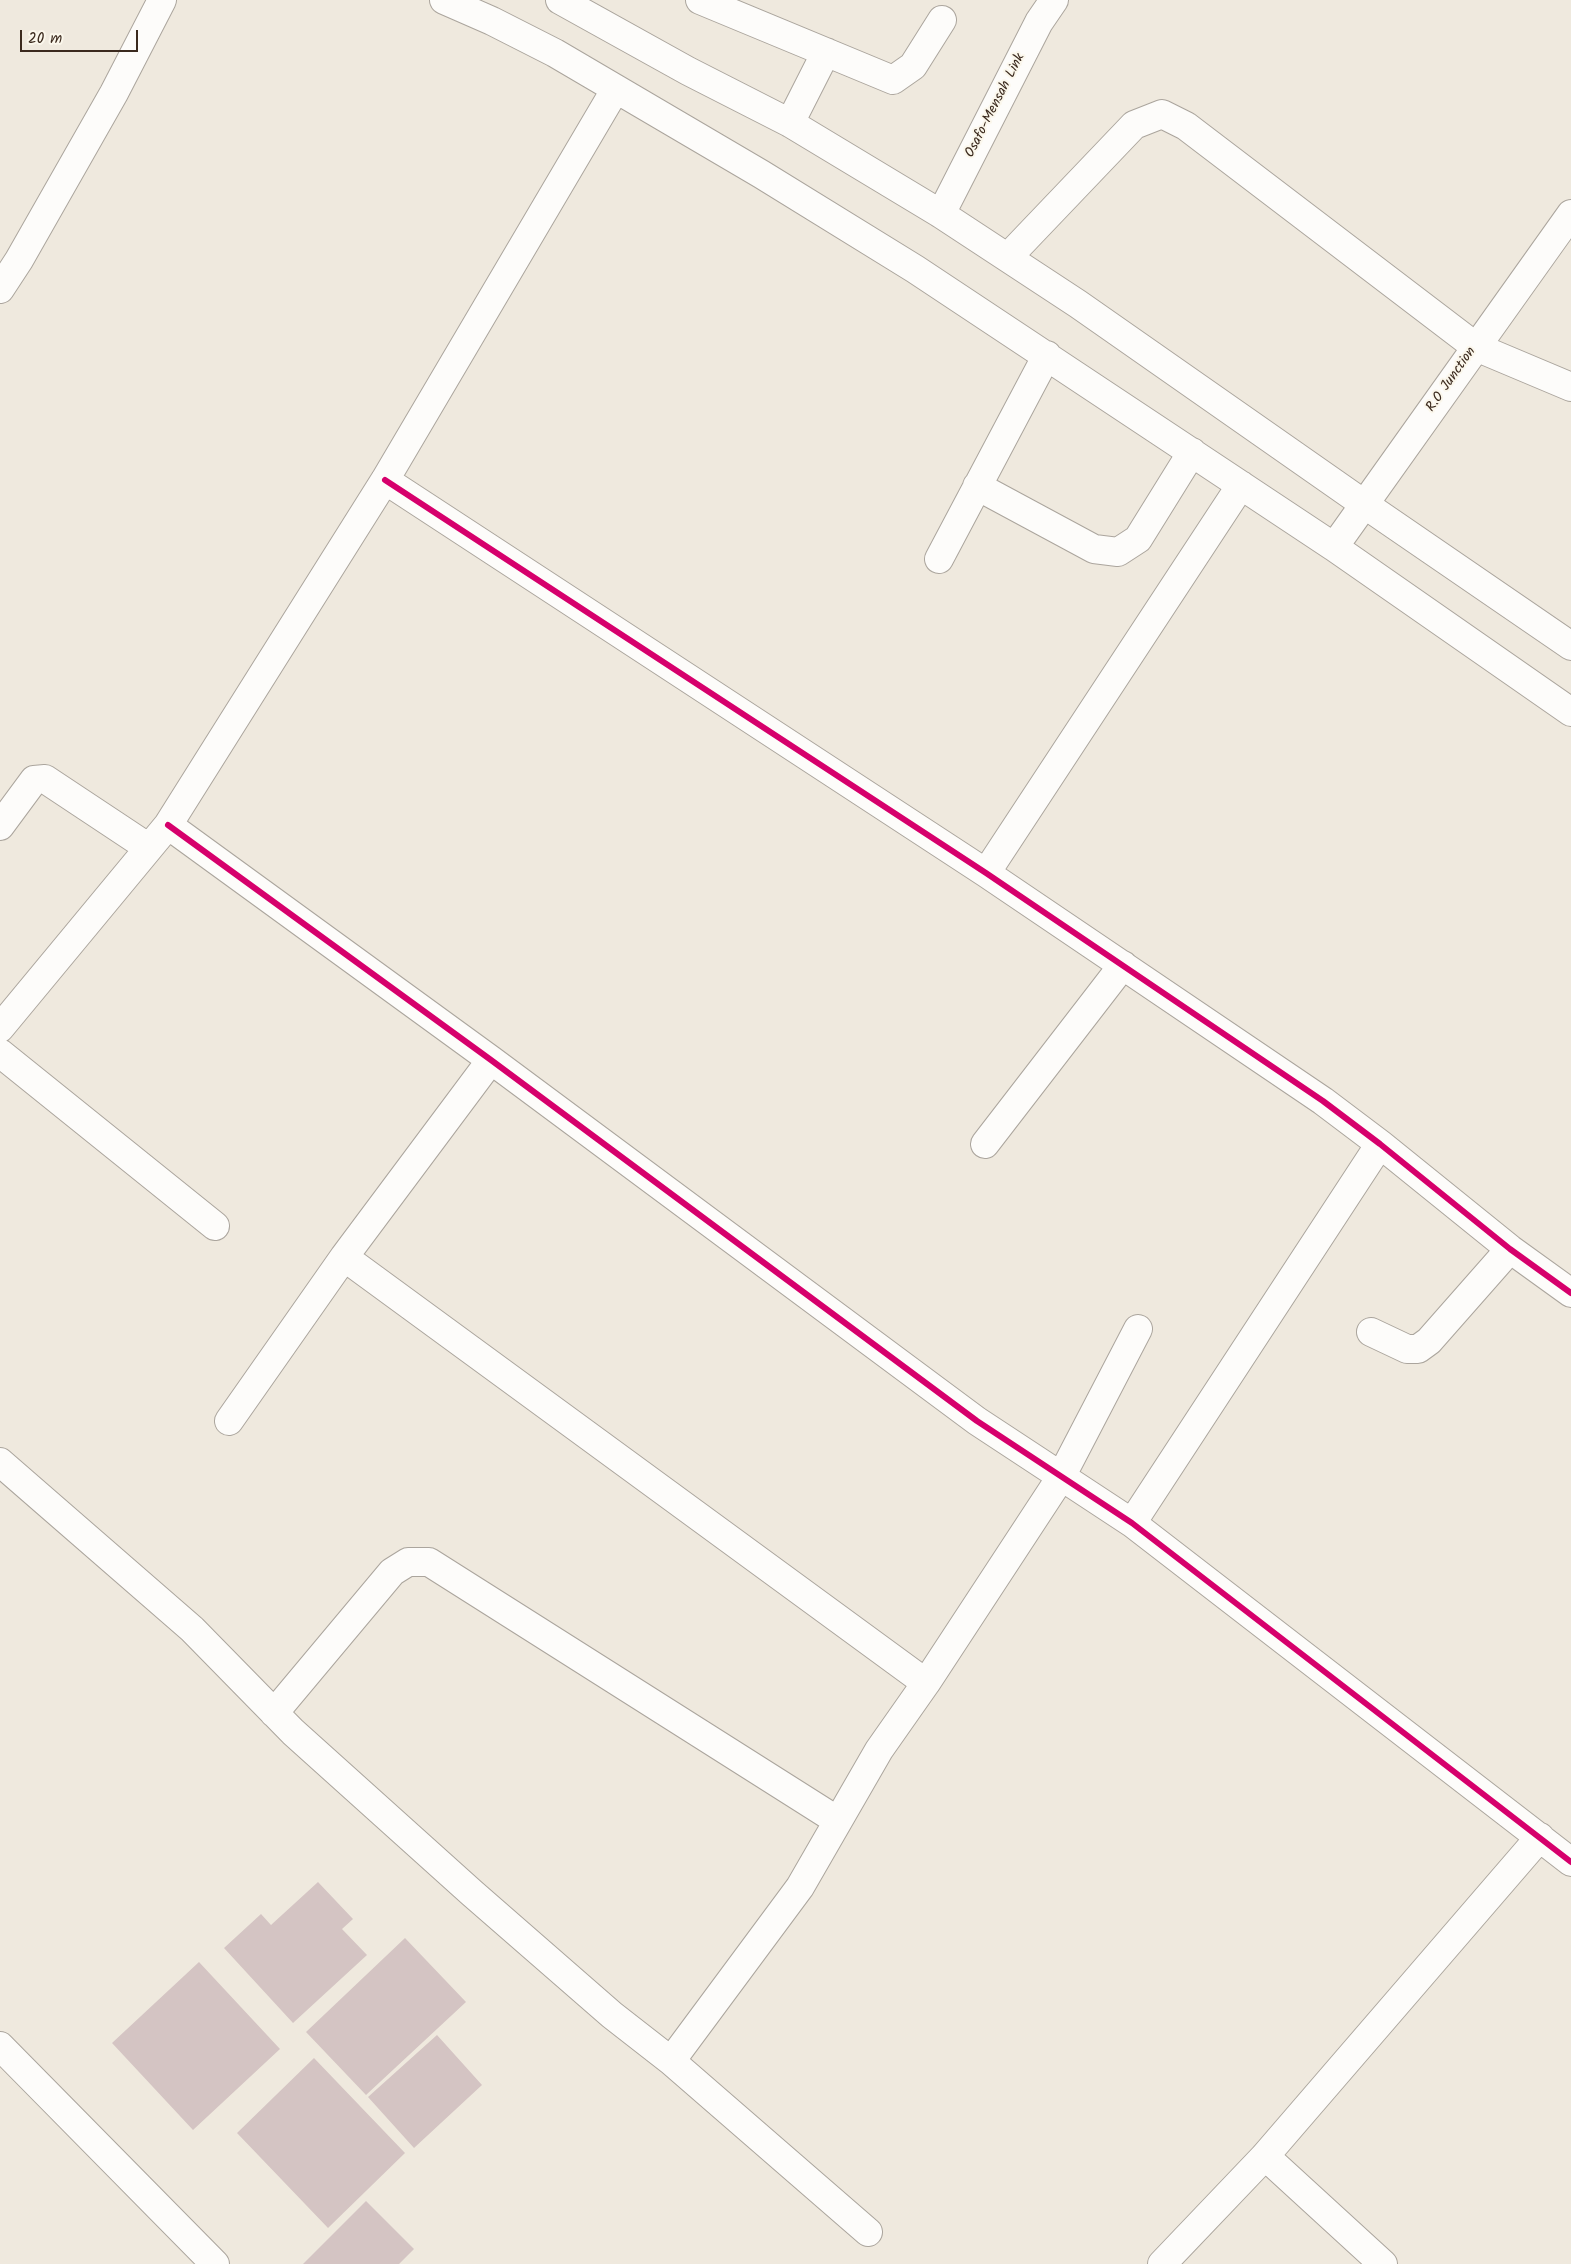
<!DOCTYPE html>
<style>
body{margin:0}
#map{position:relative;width:1571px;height:2264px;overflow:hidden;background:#efe9de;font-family:Kalam,sans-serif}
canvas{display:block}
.scale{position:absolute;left:20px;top:30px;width:118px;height:22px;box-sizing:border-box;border:2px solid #3b2a1e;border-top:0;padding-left:6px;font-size:15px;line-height:18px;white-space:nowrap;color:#3b2a1e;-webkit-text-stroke:4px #fbf7ec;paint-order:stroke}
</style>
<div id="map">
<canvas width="1571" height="2264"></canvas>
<div class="scale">20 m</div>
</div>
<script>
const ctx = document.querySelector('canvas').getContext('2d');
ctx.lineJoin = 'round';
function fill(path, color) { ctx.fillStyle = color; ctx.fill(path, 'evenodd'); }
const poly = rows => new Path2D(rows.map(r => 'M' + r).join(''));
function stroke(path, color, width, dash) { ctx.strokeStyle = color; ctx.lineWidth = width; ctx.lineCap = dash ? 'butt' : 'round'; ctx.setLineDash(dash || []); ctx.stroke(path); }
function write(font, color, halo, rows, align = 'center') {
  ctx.font = font + ' Kalam,sans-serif'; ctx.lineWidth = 4; ctx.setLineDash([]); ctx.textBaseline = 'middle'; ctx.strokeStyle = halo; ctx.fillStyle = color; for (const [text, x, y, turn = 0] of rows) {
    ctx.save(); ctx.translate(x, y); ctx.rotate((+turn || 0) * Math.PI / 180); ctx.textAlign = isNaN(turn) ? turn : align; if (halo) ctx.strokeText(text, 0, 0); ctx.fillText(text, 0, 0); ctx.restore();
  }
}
fill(poly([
 [318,1882,353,1919,342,1929,367,1955,293,2023,224,1948,261,1914,271,1925],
 [405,1938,466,2002,366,2095,306,2032],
 [199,1962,280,2049,193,2130,112,2043],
 [437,2035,482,2085,414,2148,368,2097],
 [314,2058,405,2153,328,2228,237,2133],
 [366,2201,414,2249,399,2264,303,2264]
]), '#d4c4c3');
const minor = poly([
 [444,0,492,21,555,53,761,174,915,269,1334,547,1571,712],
 [560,0,688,71,790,123,941,214,1078,304,1364,504,1571,646],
 [700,0,893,80,913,66,942,20],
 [790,123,826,52],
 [941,214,1039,22,1054,0],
 [1008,257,1134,125,1162,114,1186,126,1476,347,1571,387],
 [0,289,19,260,114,93,162,0],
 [385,480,986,873,1323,1101,1380,1144,1510,1249,1571,1293],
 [977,486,1094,549,1118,552,1138,539,1192,452],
 [1334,547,1571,214],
 [939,559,1047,355],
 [168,825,491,1060,977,1421,1132,1523,1571,1862],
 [0,826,34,780,45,779,149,848],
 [986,873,1241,485],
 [0,1028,168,825,385,480,615,90],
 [0,1053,215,1226],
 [985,1144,1123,965],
 [344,1257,926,1683],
 [1371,1332,1407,1349,1418,1349,1429,1341,1510,1249],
 [229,1421,344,1257,491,1060],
 [0,1462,192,1629,293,1732,472,1893,612,2015,671,2061,868,2232],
 [1132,1523,1380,1144],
 [274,1713,392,1572,408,1562,429,1562,838,1821],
 [0,2046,215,2264],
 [671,2061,800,1887,879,1750,926,1683,1061,1477,1138,1329],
 [1265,2156,1383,2264],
 [1162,2264,1265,2156,1540,1837]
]);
stroke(minor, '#aba59d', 30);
stroke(minor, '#fdfcfa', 28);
stroke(poly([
 [385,480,986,873,1323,1101,1380,1144,1510,1249,1571,1293],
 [168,825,491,1060,977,1421,1132,1523,1571,1862]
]), '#d6006c', 6);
write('14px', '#3b2a1e', '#fbf7ec', [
 ["Osafo-Mensah Link",996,106,-63],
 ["R.O Junction",1452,380,-55]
]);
</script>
